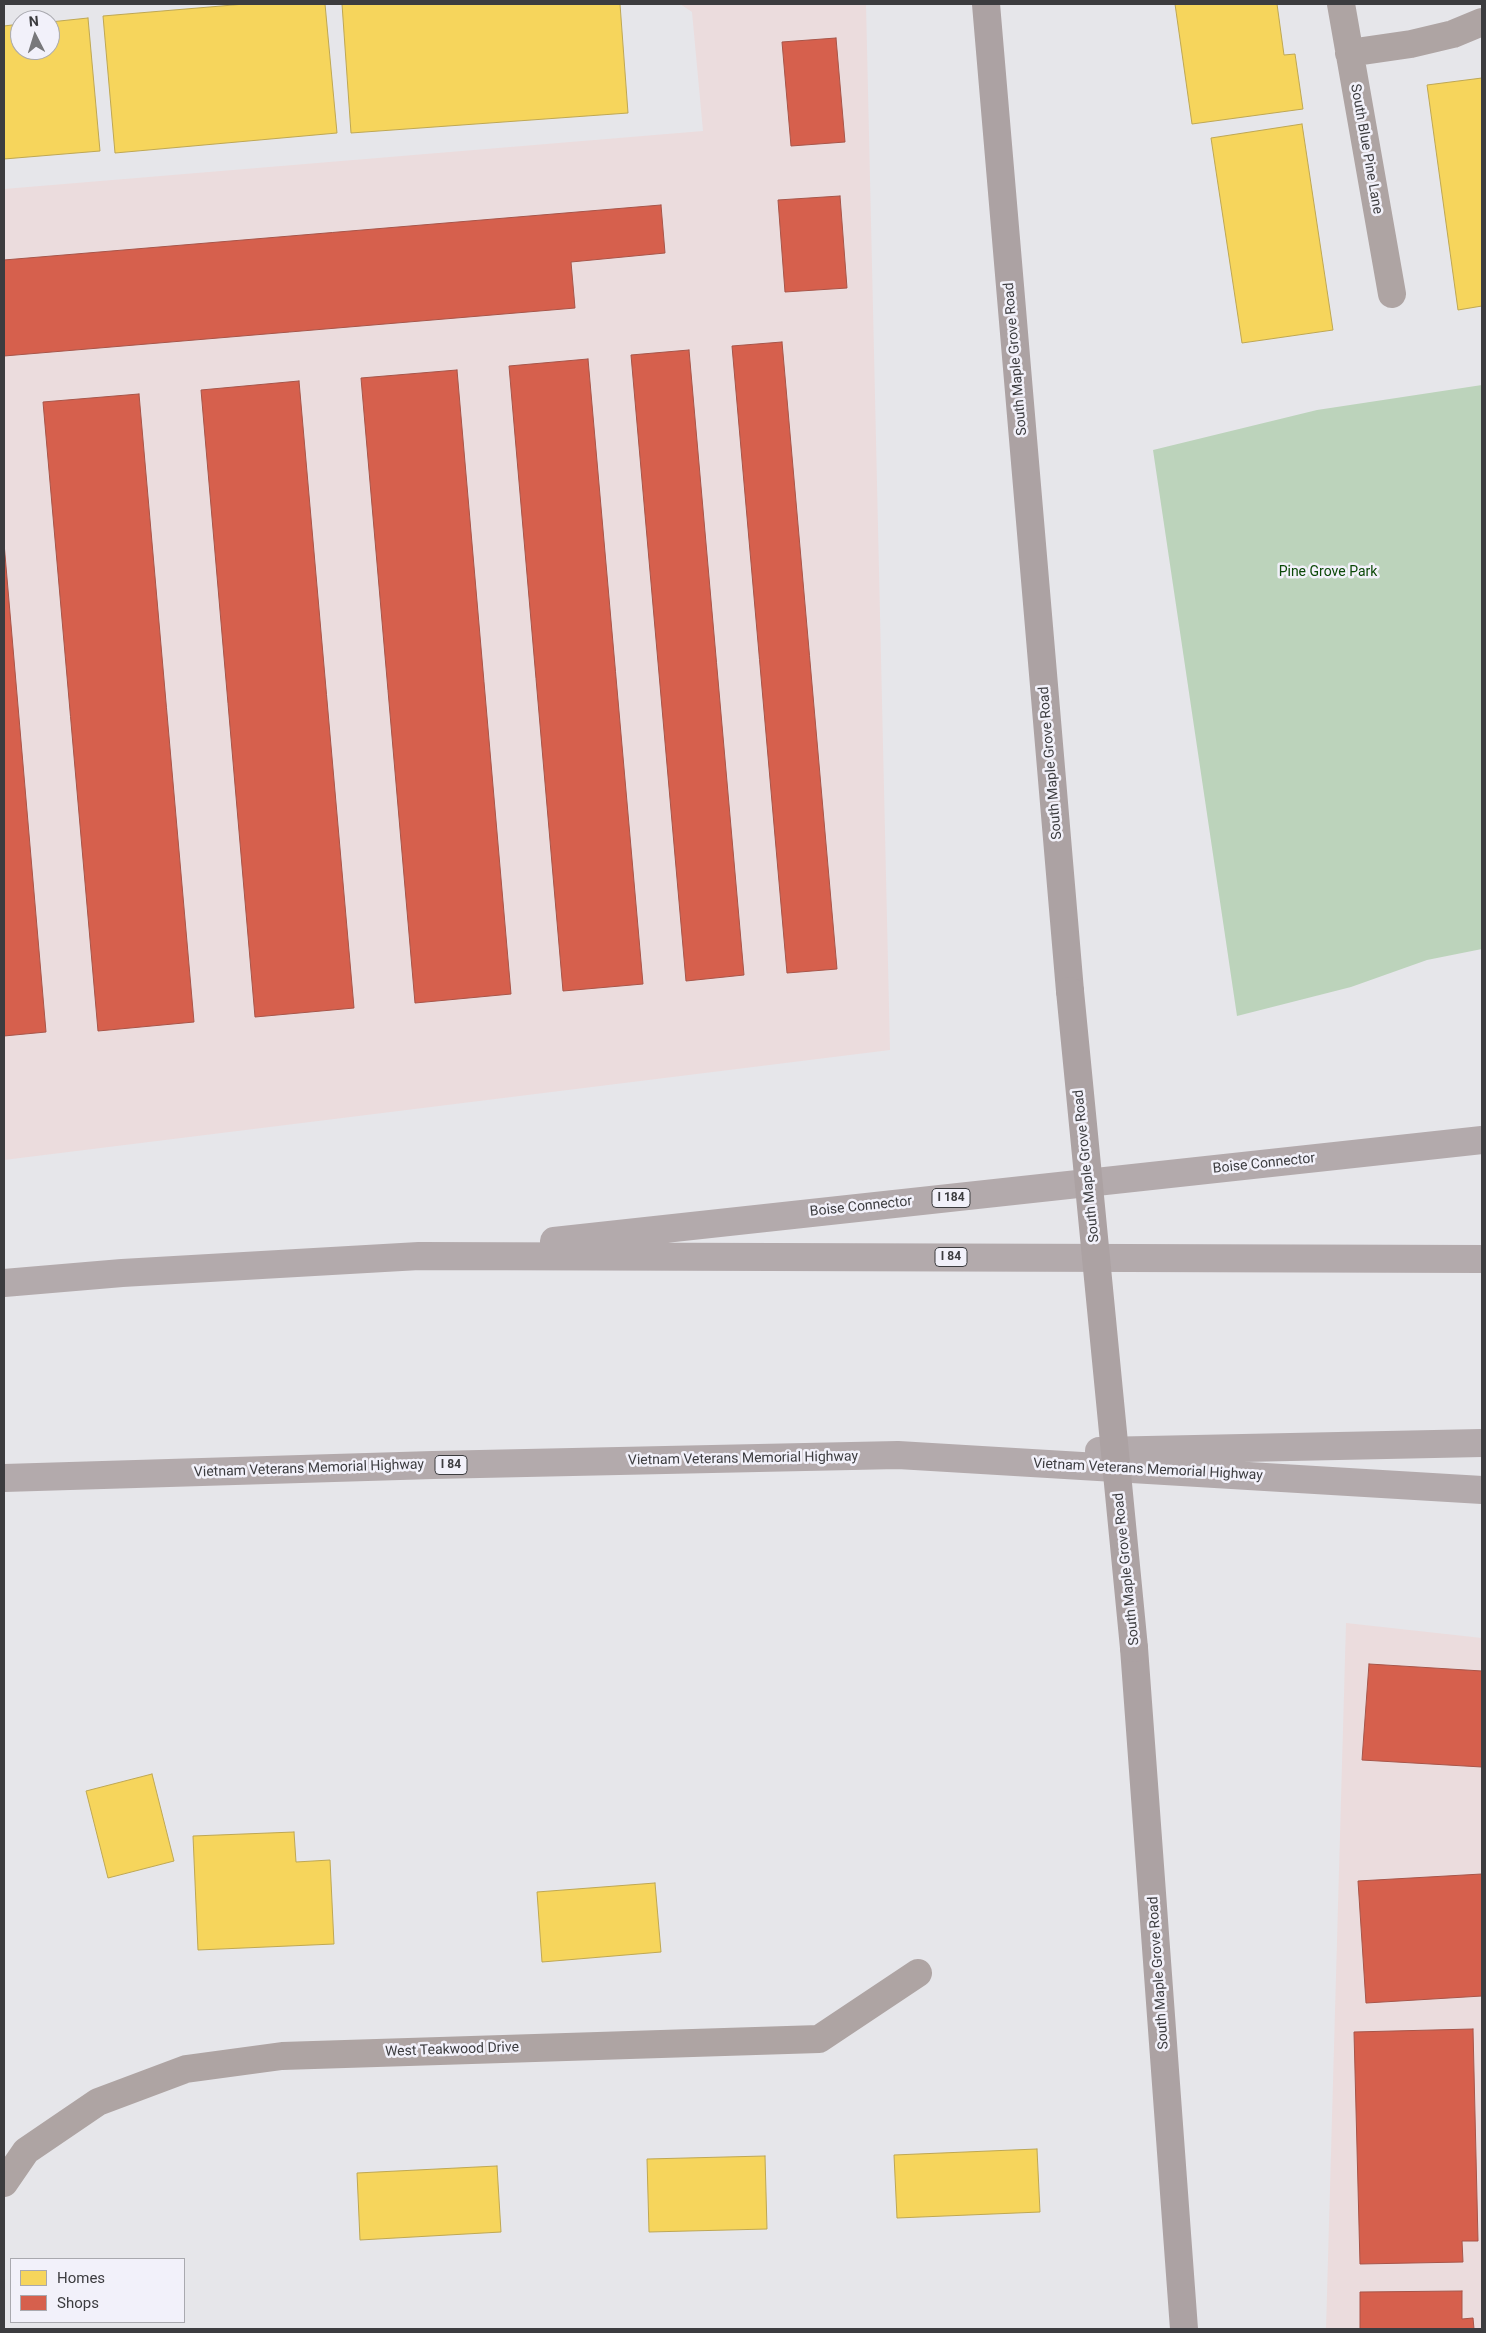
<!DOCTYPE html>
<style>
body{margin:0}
#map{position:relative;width:1486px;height:2333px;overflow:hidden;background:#e6e6ea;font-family:Roboto,sans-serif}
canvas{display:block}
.frame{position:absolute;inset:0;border:5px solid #3c3c3f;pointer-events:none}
.legend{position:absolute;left:10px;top:2258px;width:175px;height:65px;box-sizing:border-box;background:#f2f1fa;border:1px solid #a9a9af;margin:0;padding:6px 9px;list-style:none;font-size:15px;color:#3c3c3f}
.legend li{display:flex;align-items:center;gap:10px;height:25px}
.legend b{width:25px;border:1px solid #a9a9af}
.north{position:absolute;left:10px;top:10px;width:50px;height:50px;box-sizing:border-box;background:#f2f1fa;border:1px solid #a9a9af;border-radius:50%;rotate:355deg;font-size:14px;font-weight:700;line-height:20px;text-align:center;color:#3c3c3f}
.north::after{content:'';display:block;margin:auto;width:18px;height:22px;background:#78787b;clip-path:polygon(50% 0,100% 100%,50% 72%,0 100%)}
</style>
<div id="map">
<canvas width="1486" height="2333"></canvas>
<div class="frame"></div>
<ul class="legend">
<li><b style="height:14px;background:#f6d55c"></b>Homes</li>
<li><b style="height:14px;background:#d6604d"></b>Shops</li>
</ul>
<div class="north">N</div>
</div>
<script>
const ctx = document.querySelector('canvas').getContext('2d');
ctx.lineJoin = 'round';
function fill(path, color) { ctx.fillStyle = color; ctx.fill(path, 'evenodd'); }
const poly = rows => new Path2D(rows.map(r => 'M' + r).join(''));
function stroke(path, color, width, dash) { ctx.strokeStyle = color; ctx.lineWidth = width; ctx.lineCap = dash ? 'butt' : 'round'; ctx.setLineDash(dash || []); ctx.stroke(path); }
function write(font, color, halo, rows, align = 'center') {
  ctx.font = font + ' Roboto,sans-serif'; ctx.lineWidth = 5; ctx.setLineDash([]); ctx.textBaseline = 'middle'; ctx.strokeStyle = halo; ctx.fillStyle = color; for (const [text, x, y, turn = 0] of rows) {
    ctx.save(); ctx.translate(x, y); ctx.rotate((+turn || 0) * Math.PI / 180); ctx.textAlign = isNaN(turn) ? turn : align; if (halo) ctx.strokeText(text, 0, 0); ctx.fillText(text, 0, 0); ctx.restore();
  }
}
fill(poly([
 [680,4,866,4,890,1050,4,1160,4,189,703,131,692,12],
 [1346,1623,1482,1638,1482,2329,1326,2329]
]), '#ebdcdd');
fill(poly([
 [1482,385,1482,949,1427,960,1351,987,1237,1016,1153,450,1317,410]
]), '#bcd3bb');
const homes = poly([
 [245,4,325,4,337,133,115,153,103,16,245,4],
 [342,4,620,4,628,113,351,133,342,4],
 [1175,4,1277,4,1284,55,1295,54,1303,109,1192,124,1175,4],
 [88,18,100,151,4,159,4,26,20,24,20,50,50,50,50,22,88,18],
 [1482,78,1482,306,1458,310,1427,85,1482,78],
 [1302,124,1333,330,1242,343,1211,138,1302,124],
 [152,1774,174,1861,108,1878,86,1791,152,1774],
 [294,1832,296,1862,330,1860,334,1944,198,1950,193,1836,294,1832],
 [655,1883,661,1952,542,1962,537,1892,655,1883],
 [1037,2149,1040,2212,897,2218,894,2155,1037,2149],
 [765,2156,767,2229,649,2232,647,2159,765,2156],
 [497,2166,501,2232,360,2240,357,2173,497,2166]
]);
fill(homes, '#f6d55c');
stroke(homes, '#bea753', 1);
const shops = poly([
 [836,38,845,142,791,146,782,42,836,38],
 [840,196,847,288,785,292,778,200,840,196],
 [661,205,665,253,571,262,575,308,4,356,4,260,661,205],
 [782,342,837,969,787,973,732,346,782,342],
 [689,350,744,975,686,981,631,355,689,350],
 [588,359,643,984,563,991,509,366,588,359],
 [457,370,511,994,415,1003,361,378,457,370],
 [299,381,354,1008,255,1017,201,390,299,381],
 [139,394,194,1022,98,1031,43,402,139,394],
 [4,543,46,1032,4,1036,4,543],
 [1369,1664,1482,1671,1482,1767,1362,1760,1369,1664],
 [1482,1874,1482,1996,1366,2003,1358,1881,1482,1874],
 [1473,2029,1478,2241,1462,2241,1463,2262,1360,2264,1354,2032,1473,2029],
 [1462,2291,1462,2319,1473,2318,1474,2329,1360,2329,1360,2292,1462,2291]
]);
fill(shops, '#d6604d');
stroke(shops, '#a85549', 1);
stroke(poly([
 [1341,4,1392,294],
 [1349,53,1411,44,1453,34,1482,22],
 [4,2183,26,2151,98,2102,186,2069,282,2056,819,2039,918,1973]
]), '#aea4a3', 28);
stroke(poly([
 [986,4,1070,991],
 [1134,1648,1184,2329]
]), '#aca2a3', 28);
stroke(poly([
 [554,1241,1482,1140],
 [4,1283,122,1273,419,1256,1482,1259],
 [1099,1451,1482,1443],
 [4,1478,433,1465,898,1455,1482,1490]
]), '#b3aaac', 28);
stroke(poly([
 [1070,991,1134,1648]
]), '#aca2a3', 28);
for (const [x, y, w] of [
 [951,1198,38],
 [951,1257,32],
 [451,1465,32]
]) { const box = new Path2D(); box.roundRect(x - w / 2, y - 9.5, w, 19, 4); ctx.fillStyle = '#f2f1fa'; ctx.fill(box); stroke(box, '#3c3c3f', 1); }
write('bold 12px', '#3c3c3f', null, [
 ["I 184",951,1198],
 ["I 84",951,1257],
 ["I 84",451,1465]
]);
write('14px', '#3c3c3f', '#f2f1fa', [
 ["South Blue Pine Lane",1366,149,80],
 ["South Maple Grove Road",1016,359,-95],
 ["South Maple Grove Road",1051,763,-95],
 ["Boise Connector",1264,1164,-6],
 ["South Maple Grove Road",1087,1166,-96],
 ["Boise Connector",861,1207,-6],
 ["Vietnam Veterans Memorial Highway",743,1459,-1],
 ["Vietnam Veterans Memorial Highway",309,1469,-2],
 ["Vietnam Veterans Memorial Highway",1148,1470,3],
 ["South Maple Grove Road",1127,1569,-96],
 ["South Maple Grove Road",1159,1973,-94],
 ["West Teakwood Drive",452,2050,-2]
]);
write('14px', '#0c4908', '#f2f1fa', [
 ["Pine Grove Park",1328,572]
]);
</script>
